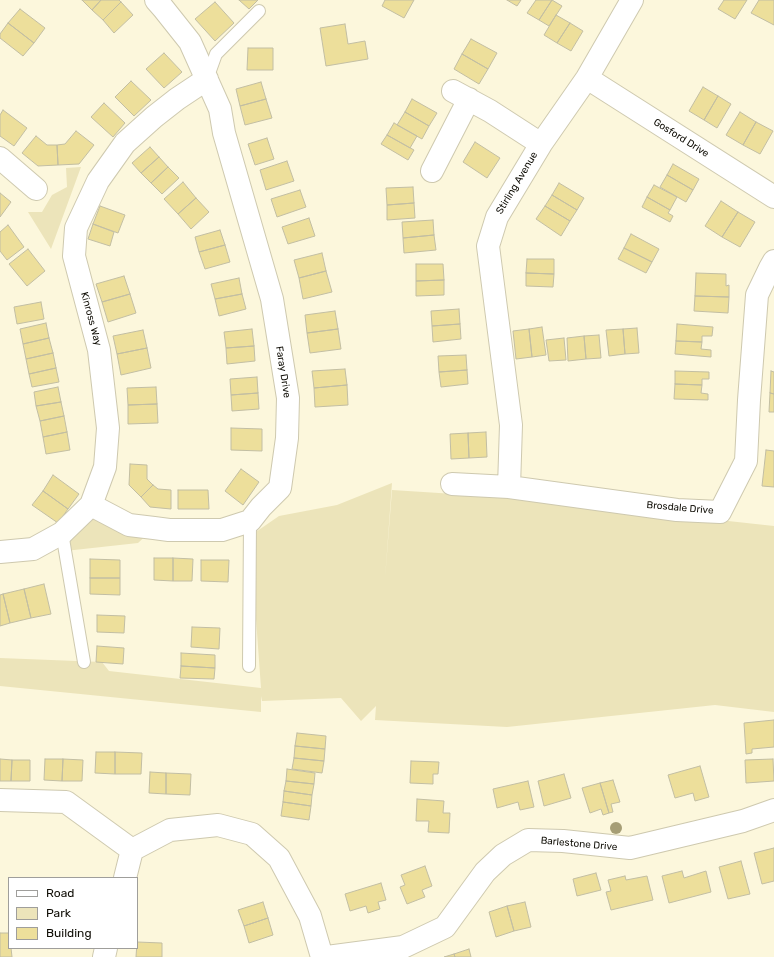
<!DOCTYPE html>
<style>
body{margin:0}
#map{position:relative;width:774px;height:957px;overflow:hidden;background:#fcf7dc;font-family:Rubik,sans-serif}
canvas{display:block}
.legend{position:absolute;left:8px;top:877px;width:130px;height:72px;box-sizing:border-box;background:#fff;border:1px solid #9f9e9b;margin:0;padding:5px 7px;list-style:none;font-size:12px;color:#0f0d05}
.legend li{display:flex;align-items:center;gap:8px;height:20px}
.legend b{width:20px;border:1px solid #9f9e9b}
</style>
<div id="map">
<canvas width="774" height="957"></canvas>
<ul class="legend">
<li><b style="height:5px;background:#fff"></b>Road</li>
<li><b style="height:11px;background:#ece4ba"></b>Park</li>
<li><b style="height:11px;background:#eddf9b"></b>Building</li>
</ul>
</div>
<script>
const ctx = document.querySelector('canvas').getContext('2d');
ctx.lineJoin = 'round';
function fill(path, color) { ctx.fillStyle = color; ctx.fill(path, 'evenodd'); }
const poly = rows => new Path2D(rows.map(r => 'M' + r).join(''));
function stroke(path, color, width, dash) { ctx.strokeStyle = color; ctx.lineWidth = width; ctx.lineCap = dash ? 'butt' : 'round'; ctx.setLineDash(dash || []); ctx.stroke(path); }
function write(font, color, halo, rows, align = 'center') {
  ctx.font = font + ' Rubik,sans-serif'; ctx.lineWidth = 3; ctx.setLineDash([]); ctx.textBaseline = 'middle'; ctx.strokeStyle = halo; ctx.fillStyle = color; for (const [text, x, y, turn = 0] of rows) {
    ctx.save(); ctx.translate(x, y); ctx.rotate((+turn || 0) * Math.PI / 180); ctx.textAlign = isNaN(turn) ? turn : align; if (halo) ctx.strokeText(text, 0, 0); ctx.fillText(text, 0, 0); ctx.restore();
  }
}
fill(poly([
 [81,167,51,249,28,212,42,212,52,195,67,187,66,168],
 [392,483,385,579,392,490,517,498,774,526,774,712,715,705,507,727,375,720,376,706,361,721,341,698,262,701,261,696,261,712,0,686,0,658,102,662,109,671,261,688,250,536,279,516,337,505],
 [91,505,154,528,138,543,65,551,62,533]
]), '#ece4ba');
const building = poly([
 [82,0,101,0,92,10,82,0],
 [101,0,119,0,121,2,103,20,92,10,101,0],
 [239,0,258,0,249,9,239,0],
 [385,0,414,0,404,18,382,6,385,0],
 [507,0,521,0,517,6,507,0],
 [536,0,552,0,539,20,527,13,536,0],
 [552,0,562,6,549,26,539,20,552,0],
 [724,0,747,0,735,19,718,9,724,0],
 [759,0,774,0,774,25,751,13,759,0],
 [121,2,133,15,114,33,103,20,121,2],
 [215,2,234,23,215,41,195,19,215,2],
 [20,9,45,28,34,43,8,23,20,9],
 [556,15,570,23,557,43,544,35,556,15],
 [8,23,34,43,23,56,0,38,0,34,8,23],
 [570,23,583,31,571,51,557,43,570,23],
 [345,24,348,44,365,41,368,59,326,66,320,28,345,24],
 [471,39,497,53,488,69,462,54,471,39],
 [248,48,273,48,273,70,247,70,248,48],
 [164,53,182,72,164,88,146,69,164,53],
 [462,54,488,69,479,84,454,69,462,54],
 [131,81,151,100,134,116,115,97,131,81],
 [261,82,266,99,240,106,236,89,261,82],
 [703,87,718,96,704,120,689,111,703,87],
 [718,96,731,104,717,128,704,120,718,96],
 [266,99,272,118,245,125,240,106,266,99],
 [412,99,437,113,429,126,405,112,412,99],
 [104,103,125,123,113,137,91,117,104,103],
 [3,110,27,128,14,146,0,136,0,115,3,110],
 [405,112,429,126,422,139,397,125,405,112],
 [740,112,756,122,743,145,726,135,740,112],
 [756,122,773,131,760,154,743,145,756,122],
 [394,123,417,136,410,148,387,135,394,123],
 [76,131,94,145,79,164,58,165,57,145,65,144,76,131],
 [387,135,414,150,408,160,381,144,387,135],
 [36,136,47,145,57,145,58,165,38,166,22,153,36,136],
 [267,138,274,159,255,165,248,144,267,138],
 [475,142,500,158,487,178,463,162,475,142],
 [150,147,159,157,141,173,132,163,150,147],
 [159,157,168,167,151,183,141,173,159,157],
 [287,161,294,181,266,190,260,170,287,161],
 [673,164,699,179,693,190,667,175,673,164],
 [168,167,179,178,162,194,151,183,168,167],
 [667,175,693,190,686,202,660,187,667,175],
 [183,182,196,198,178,214,164,199,183,182],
 [559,183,584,198,577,210,552,195,559,183],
 [654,185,677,197,670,210,647,197,654,185],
 [413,187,414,203,387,205,386,188,413,187],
 [300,190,306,207,277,217,271,199,300,190],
 [0,193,11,202,0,217,0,193],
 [552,195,577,210,570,221,545,206,552,195],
 [647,197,670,210,668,213,673,216,670,222,642,207,647,197],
 [196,198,209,212,191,229,178,214,196,198],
 [721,201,738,212,722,237,705,226,721,201],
 [414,203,415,218,387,220,387,205,414,203],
 [100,206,125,215,118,233,93,224,100,206],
 [545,206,570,221,561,236,536,219,545,206],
 [738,212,755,222,740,247,722,237,738,212],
 [309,218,315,236,288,244,282,227,309,218],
 [433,220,434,235,403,238,402,222,433,220],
 [93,224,114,232,110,246,88,239,93,224],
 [8,225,24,247,7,260,0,251,0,232,8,225],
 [220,230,225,245,199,252,195,237,220,230],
 [631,234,659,249,652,262,624,248,631,234],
 [434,235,436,250,404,253,403,238,434,235],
 [225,245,230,262,205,269,199,252,225,245],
 [624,248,652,262,646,273,618,259,624,248],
 [28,249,45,271,27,286,9,264,28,249],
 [322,253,326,271,299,278,294,260,322,253],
 [527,259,554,259,554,274,526,273,527,259],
 [416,264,443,264,444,280,416,281,416,264],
 [326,271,332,292,303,299,299,278,326,271],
 [526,273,554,274,553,287,526,286,526,273],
 [696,273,726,274,726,286,729,285,729,297,695,296,696,273],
 [124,276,130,294,102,302,96,284,124,276],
 [239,278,242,294,215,299,211,284,239,278],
 [444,280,444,295,416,296,416,281,444,280],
 [130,294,136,313,108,322,102,302,130,294],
 [242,294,246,309,219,316,215,299,242,294],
 [695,296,729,297,728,313,694,311,695,296],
 [41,302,44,319,17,324,14,307,41,302],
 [459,309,460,324,432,326,431,311,459,309],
 [335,311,338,329,307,333,305,315,335,311],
 [46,323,49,338,23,344,20,329,46,323],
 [460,324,461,339,433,342,432,326,460,324],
 [677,324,713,327,712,336,702,336,702,342,676,341,677,324],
 [542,327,546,355,532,357,529,329,542,327],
 [637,328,639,353,625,354,623,329,637,328],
 [252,329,254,346,226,348,224,332,252,329],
 [338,329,341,349,310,353,307,333,338,329],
 [529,329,532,357,516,359,513,331,529,329],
 [623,329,625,354,609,356,606,330,623,329],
 [143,330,147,348,117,354,113,336,143,330],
 [599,335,601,358,586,359,584,336,599,335],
 [584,336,586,359,568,361,567,338,584,336],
 [49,338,53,353,26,359,23,344,49,338],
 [564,338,566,360,549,361,546,340,564,338],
 [676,341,702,342,701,349,711,350,711,357,675,354,676,341],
 [254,346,255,361,227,364,226,348,254,346],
 [147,348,151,368,121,375,117,354,147,348],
 [53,353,56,368,29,374,26,359,53,353],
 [466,355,467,370,439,372,438,356,466,355],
 [56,368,59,382,32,387,29,374,56,368],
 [345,369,347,385,314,388,312,371,345,369],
 [467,370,468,384,441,387,439,372,467,370],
 [675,371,709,372,709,379,702,379,702,385,675,384,675,371],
 [771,371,774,372,774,394,770,393,771,371],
 [257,377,258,393,231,395,230,379,257,377],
 [675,384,702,385,701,393,708,394,708,400,674,399,675,384],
 [347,385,348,405,315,407,314,388,347,385],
 [58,387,61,402,36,406,34,392,58,387],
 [156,387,157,404,128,405,127,388,156,387],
 [258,393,259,409,232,411,231,395,258,393],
 [770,393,774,394,774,412,769,412,770,393],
 [61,402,64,416,40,421,36,406,61,402],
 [157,404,158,423,128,424,128,405,157,404],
 [64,416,67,432,43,437,40,421,64,416],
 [231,428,262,429,262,451,231,450,231,428],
 [67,432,70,450,46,454,43,437,67,432],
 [486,432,487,457,469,458,468,433,486,432],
 [468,433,469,458,451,459,450,434,468,433],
 [766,450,774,451,774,487,762,486,766,450],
 [130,464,147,465,147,479,153,485,141,497,129,485,130,464],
 [241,469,259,482,243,505,225,491,241,469],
 [53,475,79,494,68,509,43,491,53,475],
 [153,485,158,489,171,490,171,509,150,507,141,497,153,485],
 [178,490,208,490,209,509,178,509,178,490],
 [43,491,68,509,58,523,32,505,43,491],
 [154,558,173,558,173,581,154,580,154,558],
 [173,558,193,559,192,581,173,581,173,558],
 [90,559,120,560,120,578,90,578,90,559],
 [201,560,229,560,228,582,201,581,201,560],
 [90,578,120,578,120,595,90,594,90,578],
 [44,584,51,614,31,618,24,589,44,584],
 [24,589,31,618,10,623,3,594,24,589],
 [3,594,10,623,0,626,0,595,3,594],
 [97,615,125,616,124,633,97,632,97,615],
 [192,627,220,628,219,649,191,647,192,627],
 [97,646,124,648,123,664,96,662,97,646],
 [181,653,215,655,215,668,181,666,181,653],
 [181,666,215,668,214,679,180,678,181,666],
 [774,720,774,747,752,749,752,753,746,754,744,723,774,720],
 [297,733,326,736,325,749,295,746,297,733],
 [295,746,325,749,324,761,294,758,295,746],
 [96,752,115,752,115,774,95,773,96,752],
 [115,752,142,753,141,774,115,774,115,752],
 [294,758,324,761,322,773,292,769,294,758],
 [0,759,12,760,11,781,0,781,0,759],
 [45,759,63,759,62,781,44,780,45,759],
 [63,759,83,760,82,781,62,781,63,759],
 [773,759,774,781,746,783,745,760,773,759],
 [12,760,30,760,30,781,11,781,12,760],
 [411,761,439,762,438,774,433,774,433,784,410,783,411,761],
 [700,766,709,797,695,801,693,793,675,798,668,775,700,766],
 [287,769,315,773,314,784,286,781,287,769],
 [150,772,166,773,166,794,149,793,150,772],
 [166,773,191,774,190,795,166,794,166,773],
 [564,774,571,798,544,806,538,781,564,774],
 [613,780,620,802,611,804,613,812,609,813,600,783,613,780],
 [286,781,314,784,312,795,284,791,286,781],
 [528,781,534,807,520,810,518,802,497,808,493,789,528,781],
 [600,783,609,813,603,815,601,809,590,813,582,788,600,783],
 [284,791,312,795,311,806,283,802,284,791],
 [417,799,444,801,443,813,450,813,449,833,428,832,429,821,416,821,417,799],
 [283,802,311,806,309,820,281,816,283,802],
 [774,848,774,881,762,884,754,853,774,848],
 [741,861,750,894,728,899,719,867,741,861],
 [425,866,432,886,422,890,425,897,407,904,400,887,405,885,401,875,425,866],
 [682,871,684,878,706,871,711,892,669,903,662,876,682,871],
 [596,873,601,890,577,896,573,879,596,873],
 [625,876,626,880,647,876,653,900,611,910,606,892,611,891,608,880,625,876],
 [381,883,386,900,378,902,380,909,368,913,366,906,350,911,345,894,381,883],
 [263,902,268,918,244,926,238,910,263,902],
 [525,902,531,927,514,931,507,906,525,902],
 [507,906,514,931,496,937,489,912,507,906],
 [268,918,273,935,249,943,244,926,268,918],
 [0,933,9,933,9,948,11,948,12,957,0,957,0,933],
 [137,942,162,943,162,957,136,957,137,942],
 [469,949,471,957,455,957,454,954,469,949],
 [454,954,455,957,444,957,454,954]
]);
fill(building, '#eddf9b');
stroke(building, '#c2bea3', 1);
const lane = poly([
 [207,79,216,54,259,11],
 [62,533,84,662],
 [249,666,250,521]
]);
const street = poly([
 [587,78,774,197],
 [453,91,490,111,541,144],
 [0,158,36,189],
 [432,171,469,99],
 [452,484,509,487,677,510,720,512,746,461,749,400,757,295,770,268,774,261],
 [509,487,511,425,488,246,497,217,541,144,587,78,632,0],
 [91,505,129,525,154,528,169,530,222,530,250,521,261,507,280,488,287,438,288,398,272,299,224,133,220,109,190,42,163,8,156,0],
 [0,552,33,549,62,533,91,505,105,467,108,428,99,350,74,256,76,228,98,181,125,143,154,117,177,99,207,79],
 [0,800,66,802,132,850,170,830,218,825,252,834,279,858,310,916,322,957],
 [125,878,132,850],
 [104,957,106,948],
 [327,957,403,947,445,927,485,872,503,855,528,840,563,841,630,848,743,821,774,810]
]);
stroke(lane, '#cec9af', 14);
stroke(street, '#cec9af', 24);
stroke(lane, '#fff', 12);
stroke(street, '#fff', 22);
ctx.fillStyle = '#a69e76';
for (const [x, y] of [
 [616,828]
]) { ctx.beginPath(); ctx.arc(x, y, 6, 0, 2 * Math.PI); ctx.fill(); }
write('10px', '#0f0d05', '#fff', [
 ["Gosford Drive",681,138,32],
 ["Stirling Avenue",517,183,-59],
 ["Kinross Way",91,319,75],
 ["Faray Drive",283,372,81],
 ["Brosdale Drive",680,508,5],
 ["Barlestone Drive",579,844,5]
]);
</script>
